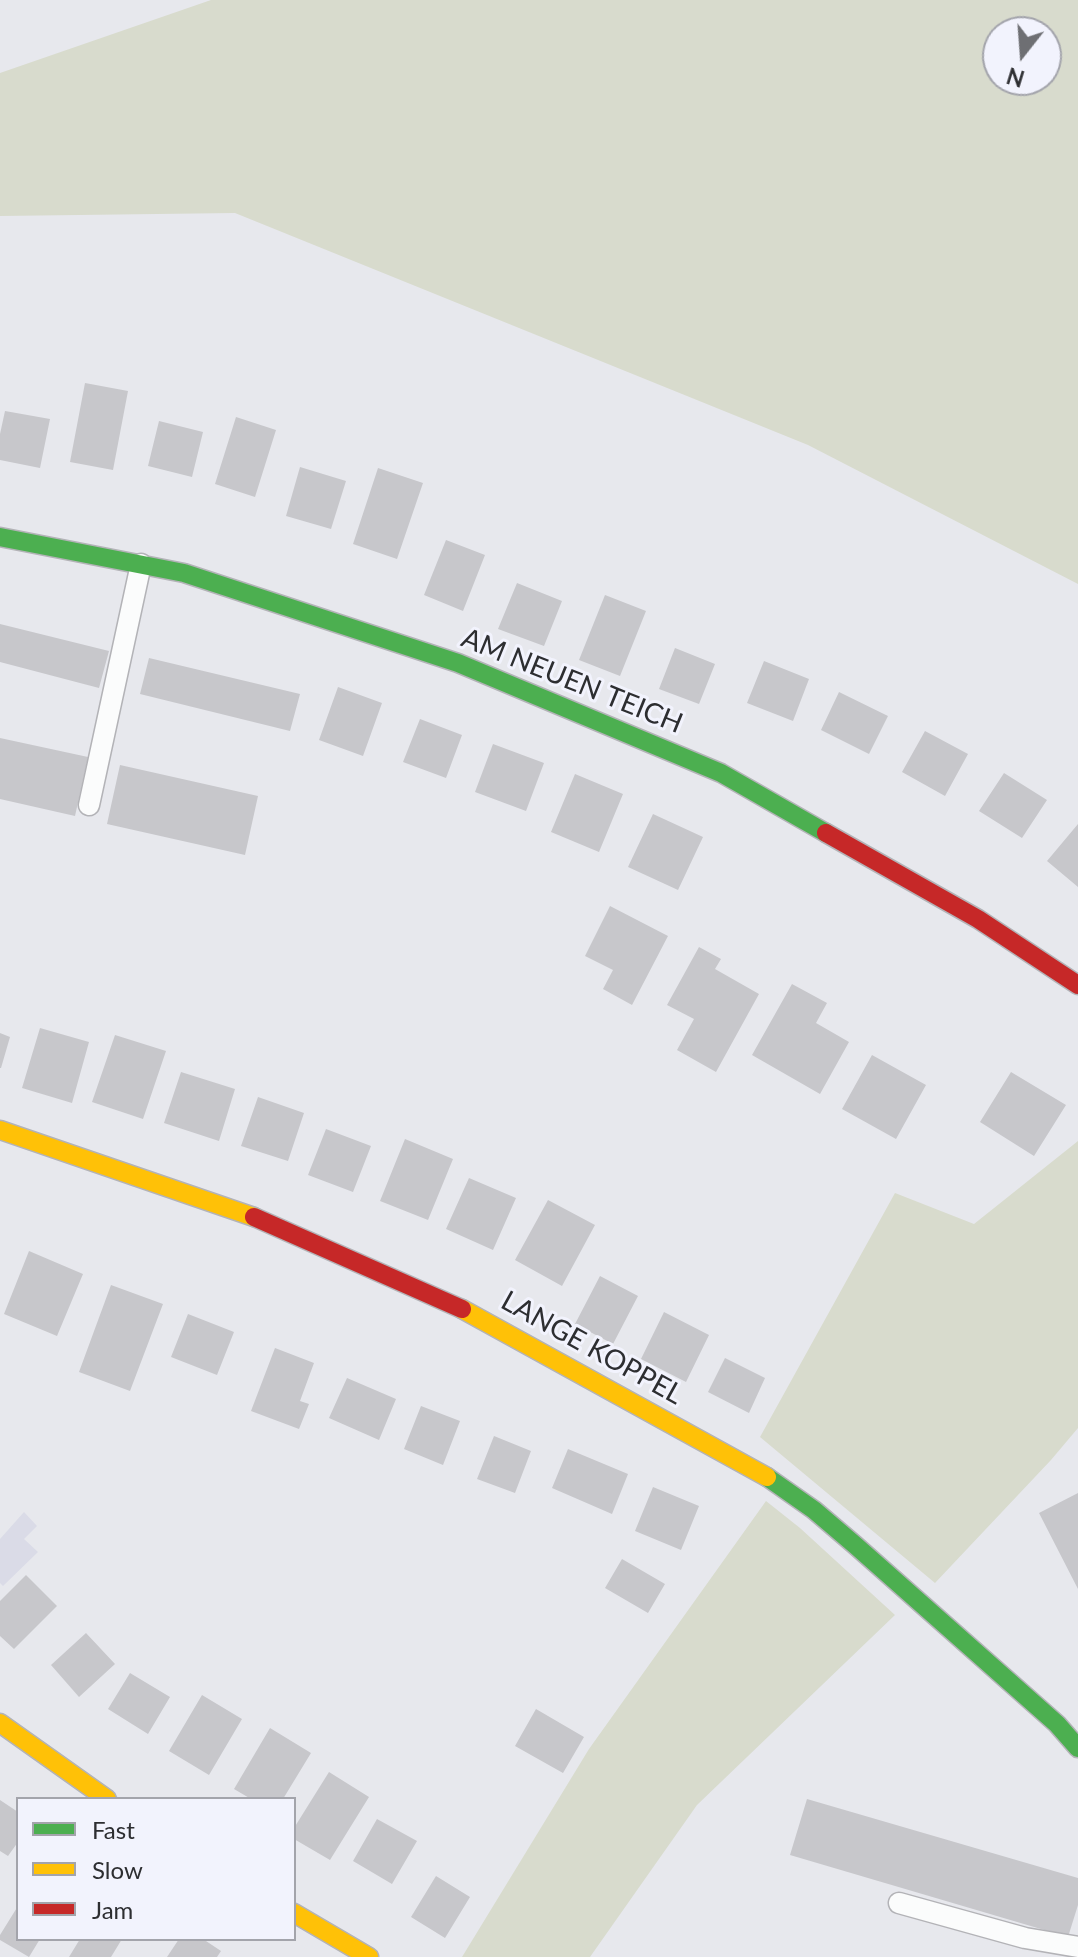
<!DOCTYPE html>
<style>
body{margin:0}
#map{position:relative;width:1078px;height:1957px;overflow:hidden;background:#e7e8ed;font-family:Lato,sans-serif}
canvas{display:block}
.legend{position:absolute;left:16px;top:1797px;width:280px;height:144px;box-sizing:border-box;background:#f2f3fd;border:2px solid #a3a4ab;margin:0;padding:10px 14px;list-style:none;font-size:24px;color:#2d2e31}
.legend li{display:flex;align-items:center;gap:16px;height:40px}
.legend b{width:40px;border:2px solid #a3a4ab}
.north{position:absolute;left:982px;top:16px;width:80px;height:80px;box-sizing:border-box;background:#f2f3fd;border:2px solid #a3a4ab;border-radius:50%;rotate:197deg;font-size:22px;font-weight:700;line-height:32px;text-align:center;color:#2d2e31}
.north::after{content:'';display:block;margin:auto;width:28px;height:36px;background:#6e6f73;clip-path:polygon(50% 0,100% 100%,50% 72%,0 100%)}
</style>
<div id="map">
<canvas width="1078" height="1957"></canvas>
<ul class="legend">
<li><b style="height:10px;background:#4caf50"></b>Fast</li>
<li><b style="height:10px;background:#ffc107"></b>Slow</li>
<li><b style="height:10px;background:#c62828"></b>Jam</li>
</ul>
<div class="north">N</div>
</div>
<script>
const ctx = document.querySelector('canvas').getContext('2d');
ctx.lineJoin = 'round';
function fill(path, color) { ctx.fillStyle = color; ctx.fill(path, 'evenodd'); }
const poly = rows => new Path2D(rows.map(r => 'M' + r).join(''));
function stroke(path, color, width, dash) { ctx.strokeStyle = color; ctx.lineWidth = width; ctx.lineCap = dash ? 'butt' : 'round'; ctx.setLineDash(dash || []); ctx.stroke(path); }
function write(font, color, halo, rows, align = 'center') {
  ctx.font = font + ' Lato,sans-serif'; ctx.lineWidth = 6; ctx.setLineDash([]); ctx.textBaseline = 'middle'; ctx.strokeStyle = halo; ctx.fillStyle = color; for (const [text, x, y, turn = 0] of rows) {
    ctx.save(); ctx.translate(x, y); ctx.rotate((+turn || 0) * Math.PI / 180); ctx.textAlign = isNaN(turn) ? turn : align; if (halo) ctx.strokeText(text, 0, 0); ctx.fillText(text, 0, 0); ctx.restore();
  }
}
fill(poly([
 [24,1512,37,1526,24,1539,38,1552,3,1586,0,1583,0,1539]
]), '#dadbe7');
fill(poly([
 [211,0,1078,0,1078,584,808,445,235,213,0,216,0,73],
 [998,32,1046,32,1046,80,998,80],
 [1078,1141,1078,1428,1051,1460,935,1583,760,1437,895,1193,974,1224],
 [766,1501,800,1528,895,1615,697,1805,590,1957,462,1957,589,1749]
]), '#d8dbcd');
fill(poly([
 [85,383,128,391,113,470,70,462],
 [5,411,50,419,40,468,0,460,0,434],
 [236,417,276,430,255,497,215,484],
 [159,421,203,432,192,477,148,466],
 [300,467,346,481,331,529,286,516],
 [378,468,423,483,397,559,353,544],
 [446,540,485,555,463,611,424,595],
 [517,583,562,601,544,646,498,629],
 [605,595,646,611,620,676,579,660],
 [0,624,109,651,99,688,0,662],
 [675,648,715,664,699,704,659,689],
 [149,658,300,694,290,731,140,694],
 [764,661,809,679,793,721,747,703],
 [338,687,382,703,363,756,319,740],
 [839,692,888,716,869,754,821,730],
 [420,719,462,735,446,778,403,762],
 [925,731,968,754,945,796,902,772],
 [0,738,88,757,75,816,0,799],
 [493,744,544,763,526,811,475,792],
 [120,765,258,796,245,855,107,824],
 [1004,773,1047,800,1022,838,979,811],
 [575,774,623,794,599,852,551,832],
 [653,814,703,837,678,890,628,867],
 [1078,824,1078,887,1047,861],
 [610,906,668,936,632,1005,603,989,613,970,585,956],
 [699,947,721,959,715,969,759,994,716,1072,677,1050,694,1019,667,1005],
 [792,984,827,1003,816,1023,849,1042,820,1094,752,1055],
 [40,1028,89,1042,72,1103,22,1088],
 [0,1033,10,1037,1,1068,0,1068],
 [115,1035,166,1051,143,1119,92,1102],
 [872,1055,926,1085,896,1139,842,1109],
 [181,1072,235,1089,219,1141,164,1123],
 [1011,1072,1066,1105,1034,1156,980,1122],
 [258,1097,304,1113,288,1161,241,1146],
 [326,1129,371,1146,353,1192,308,1175],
 [405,1139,453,1159,428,1220,380,1201],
 [469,1178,516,1198,493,1250,446,1229],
 [548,1200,595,1225,562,1286,515,1260],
 [29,1251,83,1274,57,1336,4,1314],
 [600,1276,638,1296,613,1344,575,1324],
 [111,1285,163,1304,130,1391,79,1372],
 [664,1312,709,1335,686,1382,641,1359],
 [188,1314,234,1332,217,1375,171,1357],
 [275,1348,314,1363,300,1401,309,1404,299,1429,251,1411],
 [725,1358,765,1378,749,1413,708,1392],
 [347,1378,396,1399,379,1440,329,1418],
 [421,1406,460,1421,443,1465,404,1449],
 [494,1436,531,1451,515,1493,477,1479],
 [568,1449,628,1474,612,1514,552,1488],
 [653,1487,699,1506,681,1550,635,1531],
 [1078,1493,1078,1589,1039,1513],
 [622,1559,665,1584,648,1613,605,1588],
 [26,1575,57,1606,14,1649,0,1636,0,1601],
 [86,1633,115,1664,79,1697,51,1665],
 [130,1673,170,1697,148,1734,108,1709],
 [202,1695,242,1719,209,1775,169,1751],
 [536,1709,584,1737,563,1773,515,1746],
 [270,1728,311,1753,283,1799,251,1799,234,1789],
 [329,1772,369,1797,330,1860,294,1839,294,1828],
 [807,1799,1078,1878,1078,1905,1068,1937,790,1855],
 [0,1800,18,1812,18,1842,8,1856,0,1851],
 [377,1819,417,1841,392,1884,353,1861],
 [436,1876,470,1897,445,1938,411,1917],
 [18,1906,18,1939,40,1939,29,1957,0,1940,0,1935],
 [80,1939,122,1939,111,1957,69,1957],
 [179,1939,203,1939,221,1951,217,1957,167,1957]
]), '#c7c7cb');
const lane = poly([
 [89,805,141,564],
 [899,1903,1025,1938,1078,1947]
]);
const fast = poly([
 [0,537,184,573,458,663,721,773,826,833],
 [767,1477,814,1510,855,1545,1057,1724,1078,1748]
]);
const slow = poly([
 [0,1130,254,1217],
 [462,1309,767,1477],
 [0,1723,107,1799],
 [294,1913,369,1957]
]);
const jam = poly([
 [826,833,978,919,1078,985],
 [254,1217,462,1309]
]);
stroke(lane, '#b3b3b7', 23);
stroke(fast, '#b3b3b7', 21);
stroke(slow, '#b3b3b7', 21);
stroke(jam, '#b3b3b7', 21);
stroke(lane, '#fbfcfc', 20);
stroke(fast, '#4caf50', 18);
stroke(slow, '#ffc107', 18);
stroke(jam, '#c62828', 18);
write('28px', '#2d2e31', '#f2f3fd', [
 ["AM NEUEN TEICH",572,681,22],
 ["LANGE KOPPEL",592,1348,29]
]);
</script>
